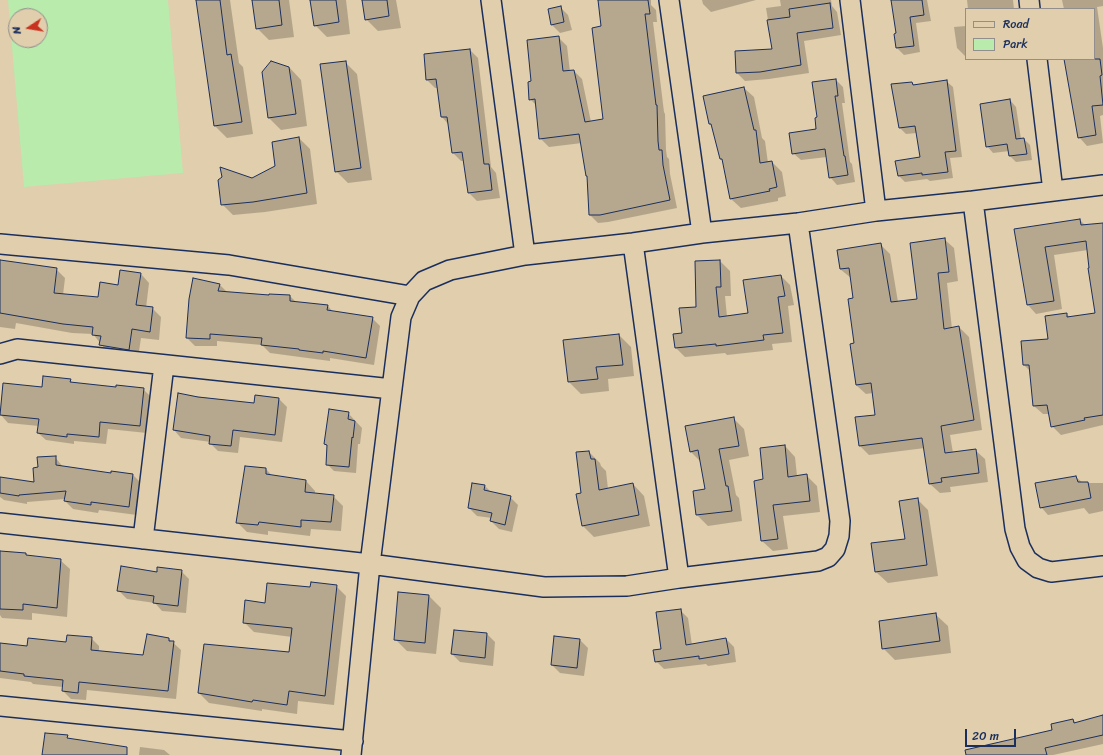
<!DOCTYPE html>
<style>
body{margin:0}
#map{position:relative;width:1103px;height:755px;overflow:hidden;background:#e0ceac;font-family:Sriracha,sans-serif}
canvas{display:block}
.legend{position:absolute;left:965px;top:8px;width:130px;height:52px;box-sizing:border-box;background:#e0ceac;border:1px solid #918e8d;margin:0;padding:5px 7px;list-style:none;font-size:12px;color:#1b2f5e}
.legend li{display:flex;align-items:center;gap:8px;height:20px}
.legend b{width:20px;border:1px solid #918e8d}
.north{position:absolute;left:8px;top:8px;width:40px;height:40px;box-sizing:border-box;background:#e0ceac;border:1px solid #918e8d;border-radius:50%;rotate:258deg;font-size:11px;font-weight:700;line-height:16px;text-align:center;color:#1b2f5e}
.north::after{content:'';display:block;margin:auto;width:14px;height:18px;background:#c8321e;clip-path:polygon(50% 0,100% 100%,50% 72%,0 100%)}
.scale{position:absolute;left:965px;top:729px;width:51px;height:18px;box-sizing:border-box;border:2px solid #1b2f5e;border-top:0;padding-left:5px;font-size:12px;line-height:14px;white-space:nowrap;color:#1b2f5e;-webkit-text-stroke:3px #e0ceac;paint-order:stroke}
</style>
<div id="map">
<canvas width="1103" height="755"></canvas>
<ul class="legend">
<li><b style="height:5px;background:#e0ceac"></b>Road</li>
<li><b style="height:11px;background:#b8ebac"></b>Park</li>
</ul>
<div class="north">N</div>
<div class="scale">20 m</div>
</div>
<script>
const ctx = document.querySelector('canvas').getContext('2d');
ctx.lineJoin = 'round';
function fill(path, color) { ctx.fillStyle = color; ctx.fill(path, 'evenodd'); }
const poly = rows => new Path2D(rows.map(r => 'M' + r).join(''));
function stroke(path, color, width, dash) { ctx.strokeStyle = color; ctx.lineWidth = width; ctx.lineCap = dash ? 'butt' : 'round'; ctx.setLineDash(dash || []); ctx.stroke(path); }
fill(poly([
 [8,0,168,0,183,173,24,187],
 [16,16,40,16,40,40,16,40]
]), '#b8ebac');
fill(poly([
 [197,0,230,0,239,63,243,67,253,134,227,138,215,126],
 [253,0,289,0,294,37,269,40,257,28],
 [311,0,346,0,350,34,327,37,315,25],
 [363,0,396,0,401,28,378,31,366,19],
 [599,0,651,0,651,5,656,10,657,22,653,22,664,112,665,114,666,150,667,157,669,159,670,174,677,208,608,222,598,223,590,215,588,178,587,176,582,143,549,147,540,138,536,105,530,99,532,82,559,38,567,46,570,72,574,71,582,79,591,122,605,120,602,27],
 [702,0,756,0,711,12,703,4],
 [780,0,831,0,832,6,837,12,841,35,804,41,809,73,769,79,745,81,737,73,773,50,766,8,781,6],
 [892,0,927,0,931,21,916,23,920,52,904,55,897,48,897,34],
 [967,0,1013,0,1014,9,968,9],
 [1062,0,1103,0,1103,6,1097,7,1103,48,1103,115,1100,116,1103,143,1087,146,1079,137,1065,59,1094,59,1094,9,1064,9],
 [560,7,568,15,572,30,560,33,552,25],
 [966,26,966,56,965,56,957,48,954,27],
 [470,50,478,58,491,167,496,173,500,198,477,201,469,193,464,161,461,161,453,153,449,125,442,117,438,88,435,88,427,80,425,55],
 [345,62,357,74,372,180,348,183,336,171],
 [289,67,301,80,307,126,281,130,269,118],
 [836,80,843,87,845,103,842,103,850,162,852,164,855,182,837,185,830,177,827,157,801,160,793,153,817,130,818,118],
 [946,81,953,87,962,157,950,158,953,178,930,181,927,179,905,182,899,176,921,158,917,133,906,134,900,128,912,83,915,85],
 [744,88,754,97,762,138,765,141,768,163,772,162,782,172,786,196,778,198,778,201,741,208,731,199,724,161,721,159,713,126,710,124],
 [1010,100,1016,107,1021,139,1024,139,1030,145,1032,160,1016,162,1010,156,1009,151,993,153,987,146],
 [299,138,310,149,317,204,265,212,233,215,222,204,252,179,276,167],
 [1080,220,1086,226,1103,224,1103,425,1061,435,1052,426,1049,414,1043,414,1034,406,1031,372,1024,365,1022,342,1049,339,1066,314,1070,317,1096,313,1088,250,1054,255,1062,309,1036,314,1028,305,1016,230],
 [944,239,954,248,958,281,947,283,952,329,959,327,969,337,982,430,950,435,953,453,975,450,985,459,988,482,950,487,951,492,940,493,930,484,925,448,869,455,860,446,876,416,873,393,866,394,856,385,854,299,851,278,840,269,881,245,890,254,898,302,918,299],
 [720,261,730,271,731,296,725,296,727,317,749,314,781,276,790,285,794,305,788,306,792,342,772,344,773,350,727,355,725,353,685,357,676,348],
 [0,262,56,269,65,278,63,295,98,298,141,274,149,283,146,308,152,308,161,317,159,340,141,338,138,358,109,354,93,334,72,333,16,323,15,329,0,327],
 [219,284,227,292,270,297,290,296,296,302,328,306,333,312,372,318,380,326,374,365,330,358,330,361,270,353,262,345,217,341,217,346,195,346,187,338],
 [619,335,631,347,634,376,608,379,609,391,581,394,569,382,564,341],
 [70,380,74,384,117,388,143,389,151,397,147,433,108,429,106,444,74,441,74,444,46,440,38,433,39,426,8,423,1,415],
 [179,394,255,404,279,399,287,407,282,442,240,437,238,453,218,451,211,444,211,442,181,438,174,430],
 [348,413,362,428,360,444,358,444,356,473,334,471,327,464,328,447,325,444],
 [733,418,744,429,749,456,729,460,736,495,739,498,742,521,708,526,697,515,694,492,706,490,701,462,691,452],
 [785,446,795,457,797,476,806,475,817,486,820,512,783,516,788,549,773,551,762,541,765,480],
 [589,452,600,463,601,466,606,471,608,489,633,484,644,496,650,526,594,537,583,526,582,494],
 [55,457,63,467,112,474,112,472,133,475,141,483,137,515,99,510,98,513,73,509,65,501,65,499,27,502,27,504,4,500,0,497,0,478,36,483,39,468],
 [266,469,273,477,306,481,315,491,315,494,333,496,343,506,341,531,311,529,310,536,268,531,268,535,247,532,237,522],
 [1076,477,1083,483,1103,483,1103,511,1089,514,1084,508,1048,515,1041,507],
 [485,486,491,492,510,497,518,505,512,532,499,529,491,521,492,518,477,516,469,508],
 [917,499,928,510,938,576,888,583,876,572,906,539],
 [0,554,60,560,70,569,67,617,32,613,32,620,2,618,0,615],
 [181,571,189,579,186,613,162,611,155,603,127,599,119,591,157,573],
 [336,586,346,596,334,705,298,701,297,714,262,709,262,711,209,703,199,693,290,653,292,637,254,632,244,622,266,604,311,588],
 [429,596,441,608,436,654,407,651,395,639],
 [680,610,688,618,692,645,726,639,734,647,736,662,708,666,706,664,664,669,656,661],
 [935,614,948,626,951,653,895,660,883,648],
 [487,634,495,642,493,666,460,662,452,654],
 [91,638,99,646,99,651,144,656,169,639,181,650,176,699,87,690,86,700,71,699,63,691,63,687,33,684,31,682,0,678,0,644,28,647,67,643],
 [580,640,588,648,584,676,560,673,552,665],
 [1103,716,1103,744,1053,755,987,755,1054,730,1073,720,1077,724],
 [140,747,164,750,170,755,139,755]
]), '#0003');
const building = poly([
 [196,0,220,0,227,55,231,54,242,122,214,126,196,0],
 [252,0,279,0,282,25,256,29,252,0],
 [310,0,336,0,339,22,314,26,310,0],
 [362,0,387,0,389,16,365,20,362,0],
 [598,0,648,0,650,14,645,14,656,105,657,105,658,141,659,150,662,150,663,165,670,200,600,215,589,215,587,176,586,176,579,134,539,139,535,99,529,100,528,82,531,81,527,40,559,36,563,71,574,70,585,122,603,119,592,28,601,26,598,0],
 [891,0,922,0,924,15,910,17,914,46,896,48,894,34,896,33,891,0],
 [830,3,833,28,797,33,801,65,760,72,736,73,735,51,772,49,767,20,790,17,789,9,830,3],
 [561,6,564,22,551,25,548,9,561,6],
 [470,49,484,164,489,164,492,190,468,193,462,152,452,153,447,117,441,117,436,79,426,80,424,54,470,49],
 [1064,59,1100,59,1102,75,1100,76,1103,105,1092,106,1096,135,1078,138,1064,59],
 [271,61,289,67,296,114,268,118,262,72,271,61],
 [346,61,361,168,335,172,320,64,346,61],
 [836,79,838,96,835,96,844,156,845,156,848,175,829,178,825,149,792,154,789,133,816,129,815,118,817,117,812,82,836,79],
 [947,80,956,151,945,152,948,172,922,175,922,173,898,176,895,161,920,157,915,126,899,128,891,84,912,82,913,85,947,80],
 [744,87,754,130,756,130,760,163,772,161,777,187,769,189,770,191,730,199,722,159,720,159,711,124,709,124,703,96,744,87],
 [1010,99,1016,139,1024,138,1027,154,1009,156,1007,144,986,147,980,104,1010,99],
 [299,137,307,193,253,202,221,205,218,180,222,177,220,167,252,178,275,166,272,142,299,137],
 [1080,219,1081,225,1103,223,1103,415,1084,418,1085,420,1051,427,1047,405,1033,406,1029,365,1023,365,1021,341,1048,339,1045,316,1067,313,1067,317,1095,313,1088,268,1089,268,1086,241,1045,247,1054,301,1027,305,1014,229,1080,219],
 [945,238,949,272,938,273,944,329,959,326,974,420,941,426,945,453,976,449,979,473,941,478,942,482,929,484,922,438,859,446,855,417,875,415,871,383,856,385,850,344,854,343,848,299,853,298,849,268,840,269,837,250,881,243,891,302,917,299,910,243,945,238],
 [0,260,57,268,54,293,98,297,100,282,118,285,120,270,141,273,136,305,153,307,150,332,132,329,129,350,99,345,101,336,92,335,93,327,63,324,0,313,0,260],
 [720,260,721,287,716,287,719,317,748,313,743,280,781,275,785,296,778,297,783,333,763,335,764,340,716,346,716,344,675,348,673,334,682,333,679,308,696,307,695,261,720,260],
 [193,278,220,284,218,291,269,295,269,294,290,295,290,301,328,305,327,310,373,317,366,358,323,351,323,353,299,350,299,349,261,345,262,338,210,334,210,339,186,338,189,299,193,278],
 [619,334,623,365,596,367,598,379,568,382,563,340,619,334],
 [43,376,71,379,70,382,116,387,116,385,144,388,140,426,100,422,99,437,67,434,67,437,37,433,39,419,0,415,3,383,42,387,43,376],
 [178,393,198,397,254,403,255,395,279,398,275,435,233,430,231,446,209,444,210,436,173,430,178,393],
 [329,409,349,412,348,419,355,421,353,438,352,437,349,467,326,465,327,445,324,444,329,409],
 [734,417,739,446,719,449,726,486,728,486,732,511,696,515,693,491,705,489,698,450,690,452,685,426,734,417],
 [785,445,788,477,807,474,810,501,773,505,778,539,761,541,754,481,763,479,760,448,785,445],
 [589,451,591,459,595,459,599,490,633,483,639,515,582,526,576,494,581,493,576,452,589,451],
 [56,456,56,465,111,473,111,471,133,474,129,507,91,502,91,505,64,501,66,491,19,495,19,496,0,493,0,477,34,482,33,468,38,467,37,457,56,456],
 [245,466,266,468,266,474,306,480,305,492,334,495,331,522,301,520,301,527,259,522,258,525,236,523,245,466],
 [1076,476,1078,482,1088,482,1091,498,1040,508,1035,483,1076,476],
 [472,483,485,485,484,490,511,496,505,525,490,521,492,513,468,508,472,483],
 [918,498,927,565,875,572,871,543,905,539,899,501,918,498],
 [0,551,26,553,26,555,61,559,57,608,23,604,23,610,0,609,0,551],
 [121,566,157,572,157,567,182,570,178,606,153,603,154,596,117,591,121,566],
 [311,582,337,585,325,696,289,691,287,705,253,700,252,702,198,693,204,644,289,652,292,628,243,623,245,600,265,603,267,583,310,587,311,582],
 [398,592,429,595,425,643,394,640,398,592],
 [681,609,686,645,726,638,729,654,699,659,699,656,655,662,653,650,661,649,656,612,681,609],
 [936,613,940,641,882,649,879,621,936,613],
 [454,630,487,633,485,658,451,654,454,630],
 [147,634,169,638,169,641,174,641,168,691,79,682,78,693,62,691,63,680,24,676,24,674,0,671,0,643,27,646,28,638,66,642,67,635,92,637,91,650,143,655,147,634],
 [554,636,580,639,577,668,551,665,554,636],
 [1103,715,1103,735,1045,748,1047,755,966,755,965,750,1052,730,1051,724,1073,719,1074,723,1103,715],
 [45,733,68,735,67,738,127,747,127,755,42,755,45,733]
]);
fill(building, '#b5a88f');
stroke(building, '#1b2f5e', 1);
const street = poly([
 [491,0,525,255],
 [669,0,702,233],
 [850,0,876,211],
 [1029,0,1030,9],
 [1037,59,1053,191],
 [973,201,1015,529,1020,547,1027,560,1038,568,1051,572,1103,566],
 [633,243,679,578],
 [0,244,229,265,410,296],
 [0,354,17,349,392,389],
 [0,523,370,564,544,587,627,586,679,578,818,561,828,557,835,549,839,536,840,521,798,223],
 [143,539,164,365],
 [0,706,353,741],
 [351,755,370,564,401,317,410,296,424,281,450,270,525,255,633,243,702,233,798,223,876,211,973,201,1103,185]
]);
stroke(street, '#1b2f5e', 22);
stroke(street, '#e0ceac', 19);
</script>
